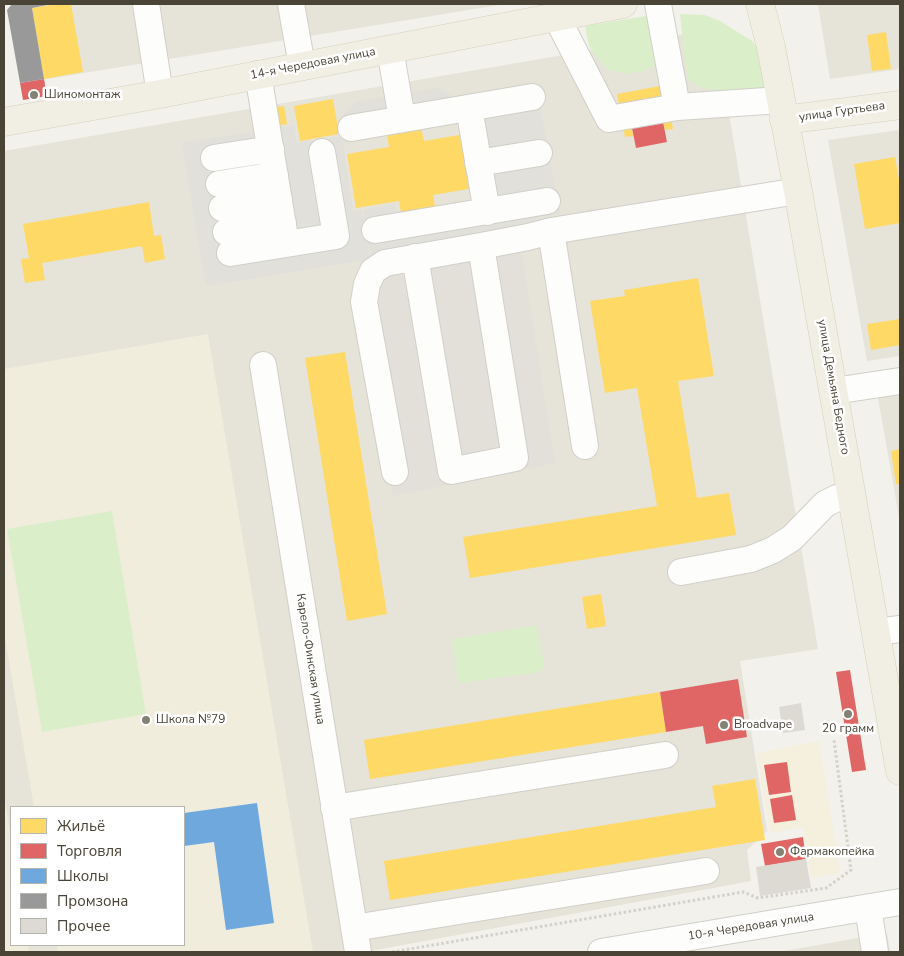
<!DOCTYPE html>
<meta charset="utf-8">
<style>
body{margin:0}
#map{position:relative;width:904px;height:956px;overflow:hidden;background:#f2f1eb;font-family:"Nunito Sans",sans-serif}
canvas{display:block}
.frame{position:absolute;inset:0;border:5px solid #494436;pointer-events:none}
.legend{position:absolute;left:10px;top:806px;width:175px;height:140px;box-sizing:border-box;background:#fff;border:1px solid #b6b4af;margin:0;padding:6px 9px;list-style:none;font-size:15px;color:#494436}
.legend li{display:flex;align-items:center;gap:10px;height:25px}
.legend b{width:25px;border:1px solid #b6b4af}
</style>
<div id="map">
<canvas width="904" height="956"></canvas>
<div class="frame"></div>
<ul class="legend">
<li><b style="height:14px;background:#ffd966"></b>Жильё</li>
<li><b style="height:14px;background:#e06666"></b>Торговля</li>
<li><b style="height:14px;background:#6fa8dc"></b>Школы</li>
<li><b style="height:14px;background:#999"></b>Промзона</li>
<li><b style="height:14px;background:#dcdad3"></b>Прочее</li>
</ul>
</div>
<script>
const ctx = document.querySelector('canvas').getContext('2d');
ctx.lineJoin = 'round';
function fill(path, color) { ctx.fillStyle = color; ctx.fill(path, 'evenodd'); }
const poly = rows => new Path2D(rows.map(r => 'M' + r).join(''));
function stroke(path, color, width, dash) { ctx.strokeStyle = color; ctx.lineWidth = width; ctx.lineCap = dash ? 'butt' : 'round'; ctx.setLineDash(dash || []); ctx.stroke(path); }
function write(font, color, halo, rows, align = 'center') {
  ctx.font = font + ' "Nunito Sans",sans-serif'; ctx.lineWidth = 5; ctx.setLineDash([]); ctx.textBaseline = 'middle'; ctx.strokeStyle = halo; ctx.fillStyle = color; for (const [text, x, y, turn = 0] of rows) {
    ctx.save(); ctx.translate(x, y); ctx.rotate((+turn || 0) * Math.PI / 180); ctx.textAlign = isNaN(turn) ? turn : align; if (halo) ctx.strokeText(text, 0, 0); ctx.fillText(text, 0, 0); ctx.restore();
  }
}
fill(poly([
 [16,4,505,4,29,82],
 [818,4,900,4,900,69,830,79],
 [715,29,818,649,740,661,767,831,747,850,751,881,365,952,4,952,4,151],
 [11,807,184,807,184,945,11,945],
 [900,130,900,356,867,361,828,140],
 [900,389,900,523,877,392],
 [887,933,890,952,778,952]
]), '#e6e3d8');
fill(poly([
 [819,741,840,873,811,878,803,827,770,833,757,753]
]), '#f5efde');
fill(poly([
 [518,233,555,463,393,496,367,358,371,259]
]), '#e2e0d9');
fill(poly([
 [208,334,313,952,58,952,57,945,184,945,184,807,34,807,4,632,4,369],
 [4,793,11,840,11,945,28,945,29,952,4,952]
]), '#f0eddd');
fill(poly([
 [680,14,705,15,720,21,752,41,762,53,767,79,764,87,755,93,706,89,693,84,688,78,686,67],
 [646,16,654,25,659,56,655,65,644,71,626,74,608,70,589,47,585,26],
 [112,511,146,714,42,732,7,529],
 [534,626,538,630,544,667,540,672,462,683,458,680,452,642,456,638]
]), '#dbeeca');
fill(poly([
 [536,85,560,214,536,218,538,229,371,259,363,210,395,204,399,222,480,208,464,117,342,138,353,211,361,210,370,259,206,286,182,143,294,125,297,143,341,136,339,120,355,102,439,88,457,99]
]), '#e1e0da');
fill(poly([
 [58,4,71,4,83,72,44,79,32,8],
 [886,32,891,69,872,71,867,35],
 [665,85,673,129,665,130,663,122,632,128,633,136,625,137,617,94],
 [333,99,339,134,300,141,294,106],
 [284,106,287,124,273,127,269,108],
 [421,128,424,141,465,134,474,188,433,195,436,212,402,218,399,201,356,208,347,154,389,147,387,134],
 [895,157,900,186,900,223,865,229,854,164],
 [149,202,154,236,161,235,165,259,145,263,142,246,42,263,45,280,25,283,21,259,29,258,23,224],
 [698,278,714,376,678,381,697,498,729,493,736,535,470,578,463,537,657,506,637,388,605,393,590,301,625,296,624,290],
 [900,319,900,345,871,350,867,324],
 [345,352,387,614,347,621,305,358],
 [900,449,900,484,896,484,891,451],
 [601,594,606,626,587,629,582,597],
 [660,692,666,732,370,779,364,740],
 [755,779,765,840,390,900,384,861,716,807,712,786]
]), '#ffd966');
fill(poly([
 [44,79,47,96,23,100,20,83],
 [663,122,667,142,636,148,632,128],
 [850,670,866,770,852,772,836,672],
 [738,679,747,737,706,744,703,726,666,732,660,692],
 [787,762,791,792,769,795,764,765],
 [792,795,796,820,774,823,770,799],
 [803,837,806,859,765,866,761,844]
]), '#e06666');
fill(poly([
 [257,803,274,923,226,930,214,842,184,846,184,813]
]), '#6fa8dc');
fill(poly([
 [12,4,52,4,32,8,44,79,20,83,7,10]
]), '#999');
fill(poly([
 [801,703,805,730,783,733,779,707],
 [806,859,811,888,760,896,756,867]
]), '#dcdad3');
const minor = poly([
 [146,4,160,94],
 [291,4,302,66],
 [658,4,677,107],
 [556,16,609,119,677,107,781,100],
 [390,49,402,119],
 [258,74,286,244],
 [469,108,487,212],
 [351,128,532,97],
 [214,158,271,149],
 [478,163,539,153],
 [219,184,275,175],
 [222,208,279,199],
 [375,230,547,201],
 [226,232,283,223],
 [230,253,336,236,322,152],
 [415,257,451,471,515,458,481,246,528,237,551,231],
 [263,365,358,952],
 [834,391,900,381],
 [585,446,551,231,798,191],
 [395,472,364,302,367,284,373,271,385,263,481,246],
 [681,572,751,559,773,550,792,538,825,504,837,498,852,495],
 [876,632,900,629],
 [334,808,665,755],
 [868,908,875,952],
 [354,928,706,871],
 [601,952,900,902]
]);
const major = poly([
 [760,4,771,47,798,191,900,771],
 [784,120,900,105],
 [4,122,160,94,623,4]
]);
stroke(minor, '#d0cfc8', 28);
stroke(major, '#d5d0b8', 29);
stroke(poly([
 [392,952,743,892,758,898,826,888,851,870,834,740]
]), '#d2d1ca', 3, [2.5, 2.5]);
stroke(minor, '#fdfdfc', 26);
stroke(major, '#f1efe4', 28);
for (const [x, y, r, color] of [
 [34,95,5,"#848175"],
 [848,714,5,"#848175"],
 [146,720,5,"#848175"],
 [724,725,5,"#848175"],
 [780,852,5,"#848175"]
]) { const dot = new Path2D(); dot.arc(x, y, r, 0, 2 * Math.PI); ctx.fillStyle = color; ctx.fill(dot); stroke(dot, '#fff', 2); }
write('12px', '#494436', '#fff', [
 ["14-я Чередовая улица",313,64,-11],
 ["улица Гуртьева",842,112,-8],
 ["улица Демьяна Бедного",833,387,80],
 ["Карело-Финская улица",310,659,81],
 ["10-я Чередовая улица",751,927,-9]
]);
write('12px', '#494436', '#fff', [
 ["Шиномонтаж",44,95],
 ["Школа №79",156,720],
 ["Broadvape",734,725],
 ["20 грамм",848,729,"center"],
 ["Фармакопейка",790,852]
], 'left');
</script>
